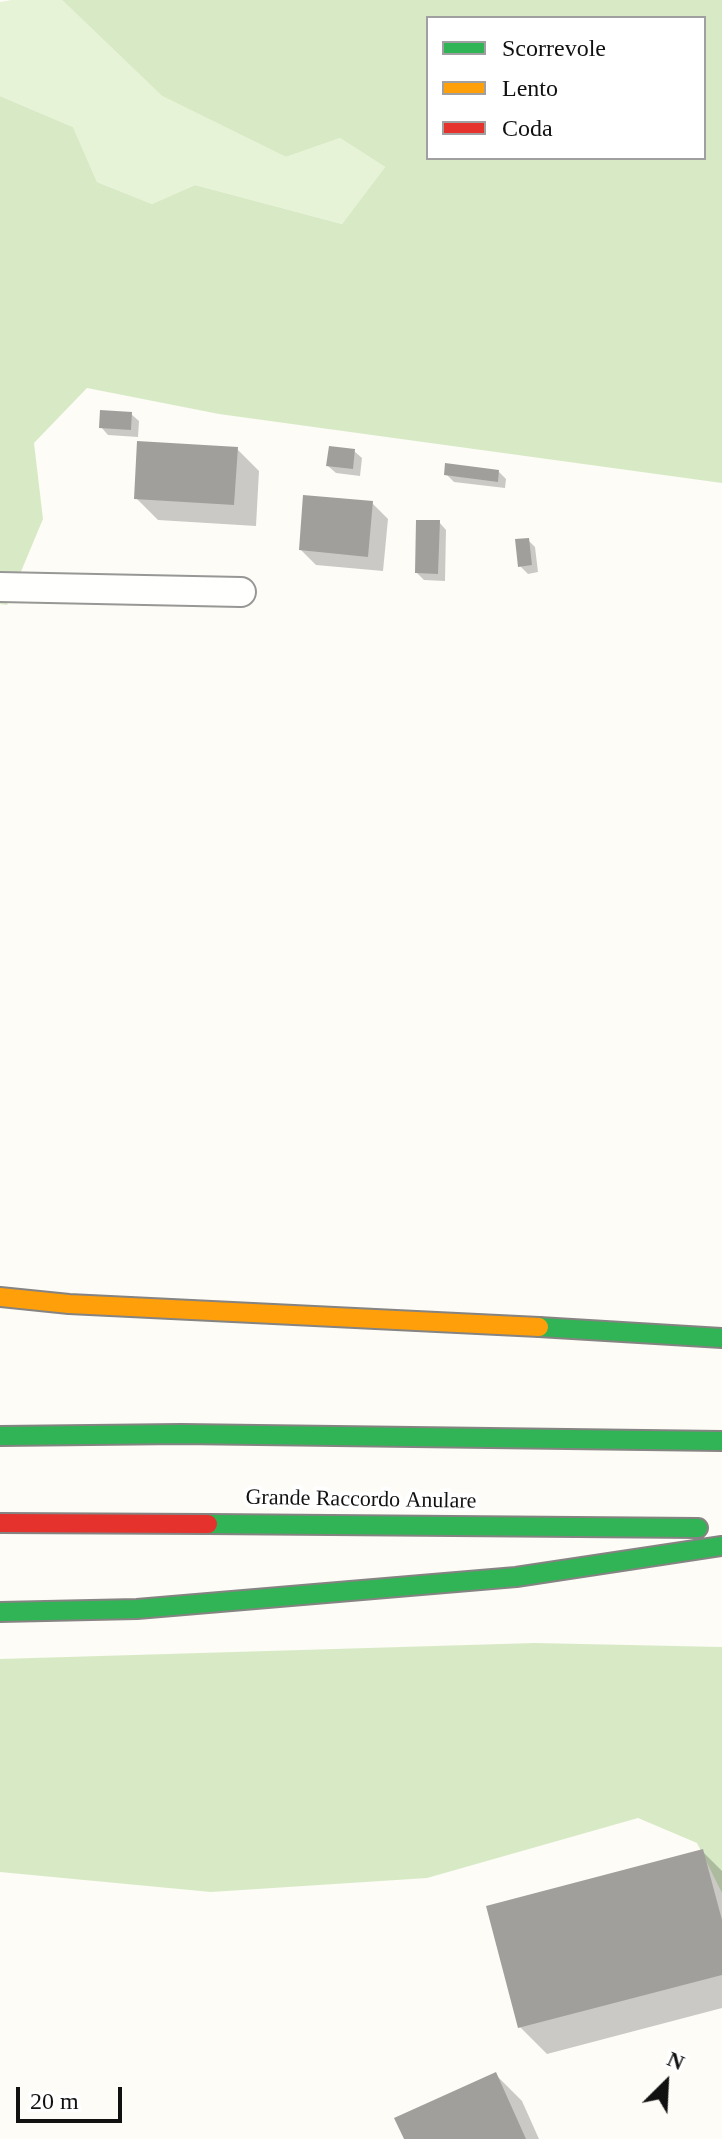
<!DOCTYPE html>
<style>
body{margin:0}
#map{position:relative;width:722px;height:2139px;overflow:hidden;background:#fdfcf7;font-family:Georgia,serif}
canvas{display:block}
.legend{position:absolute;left:426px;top:16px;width:280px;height:144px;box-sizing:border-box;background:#fff;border:2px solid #a0a0a0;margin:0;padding:10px 14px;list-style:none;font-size:24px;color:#111}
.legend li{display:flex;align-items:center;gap:16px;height:40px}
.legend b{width:40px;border:2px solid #a0a0a0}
.north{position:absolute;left:626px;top:2043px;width:80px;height:80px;-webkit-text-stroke:6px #fff;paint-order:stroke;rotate:24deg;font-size:22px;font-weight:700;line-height:32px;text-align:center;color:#111}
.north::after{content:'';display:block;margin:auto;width:28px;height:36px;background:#111;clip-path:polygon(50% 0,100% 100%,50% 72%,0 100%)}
.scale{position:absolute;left:16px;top:2087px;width:106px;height:36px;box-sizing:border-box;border:4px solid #111;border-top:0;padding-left:10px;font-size:24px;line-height:28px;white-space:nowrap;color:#111;-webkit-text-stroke:6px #fff;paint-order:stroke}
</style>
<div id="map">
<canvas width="722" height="2139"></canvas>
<ul class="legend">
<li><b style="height:10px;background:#30b455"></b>Scorrevole</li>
<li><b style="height:10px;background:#ff9f0a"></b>Lento</li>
<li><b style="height:10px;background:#e5322d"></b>Coda</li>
</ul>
<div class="north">N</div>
<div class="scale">20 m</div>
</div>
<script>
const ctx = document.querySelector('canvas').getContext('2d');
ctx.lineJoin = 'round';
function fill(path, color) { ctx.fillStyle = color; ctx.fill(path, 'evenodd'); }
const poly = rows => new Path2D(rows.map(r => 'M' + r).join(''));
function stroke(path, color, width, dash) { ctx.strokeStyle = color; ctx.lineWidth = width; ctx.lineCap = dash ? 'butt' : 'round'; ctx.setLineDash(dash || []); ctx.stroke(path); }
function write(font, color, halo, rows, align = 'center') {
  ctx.font = font + ' Georgia,serif'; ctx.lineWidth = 8; ctx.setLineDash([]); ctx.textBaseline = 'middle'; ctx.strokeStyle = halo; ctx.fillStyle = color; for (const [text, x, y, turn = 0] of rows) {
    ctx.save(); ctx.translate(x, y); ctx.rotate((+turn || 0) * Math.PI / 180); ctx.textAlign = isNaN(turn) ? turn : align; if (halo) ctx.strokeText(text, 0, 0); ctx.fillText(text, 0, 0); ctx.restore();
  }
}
fill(poly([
 [11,0,62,0,162,96,286,157,340,138,385,167,342,224,195,185,152,204,97,182,73,127,0,96,0,2]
]), '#e7f3d7');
fill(poly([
 [62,0,722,0,722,483,219,414,87,388,34,443,43,519,7,605,0,604,0,96,73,127,97,182,152,204,195,185,342,224,385,167,340,138,286,157,162,96],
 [428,18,704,18,704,158,428,158],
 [535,1643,722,1647,722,1893,697,1843,638,1818,427,1878,211,1892,0,1872,0,1659]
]), '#d8eac5');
fill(poly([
 [131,414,139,421,138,437,108,435,101,427],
 [237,449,259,471,256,526,158,520,136,498],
 [354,451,362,458,360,476,336,473,328,466],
 [498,471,506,479,505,488,454,482,446,474],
 [372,503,388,519,383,571,316,565,301,550],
 [439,522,446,530,445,581,424,580,417,573],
 [528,540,535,547,538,572,528,574,520,566],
 [702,1851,722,1871,722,2008,547,2054,520,2027],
 [495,2074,522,2101,539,2139,406,2139]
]), '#0003');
fill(poly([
 [100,410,132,412,131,430,99,428],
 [137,441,238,447,234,505,134,499],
 [329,446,355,449,353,469,326,466],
 [445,463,499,470,498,482,444,475],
 [303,495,373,501,368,557,299,550],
 [416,520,440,520,438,574,415,573],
 [529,538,532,565,518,567,515,539],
 [703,1849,722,1920,722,1975,518,2028,486,1906],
 [496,2072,526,2139,404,2139,394,2118]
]), '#a19f9c');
const street = poly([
 [0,587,241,592]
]);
const fast = poly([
 [539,1327,722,1338],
 [0,1436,181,1434,722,1441],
 [208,1524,698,1528],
 [0,1612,137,1609,516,1577,722,1546]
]);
const slow = poly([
 [0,1297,69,1304,539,1327]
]);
const jam = poly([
 [0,1523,208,1524]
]);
stroke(street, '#979795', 32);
stroke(fast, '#858482', 22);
stroke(slow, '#858482', 22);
stroke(jam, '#858482', 22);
stroke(street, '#fffffe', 28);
stroke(fast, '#30b455', 18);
stroke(slow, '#ff9f0a', 18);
stroke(jam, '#e5322d', 18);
write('22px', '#111', '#fff', [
 ["Grande Raccordo Anulare",361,1500,1]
]);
</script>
